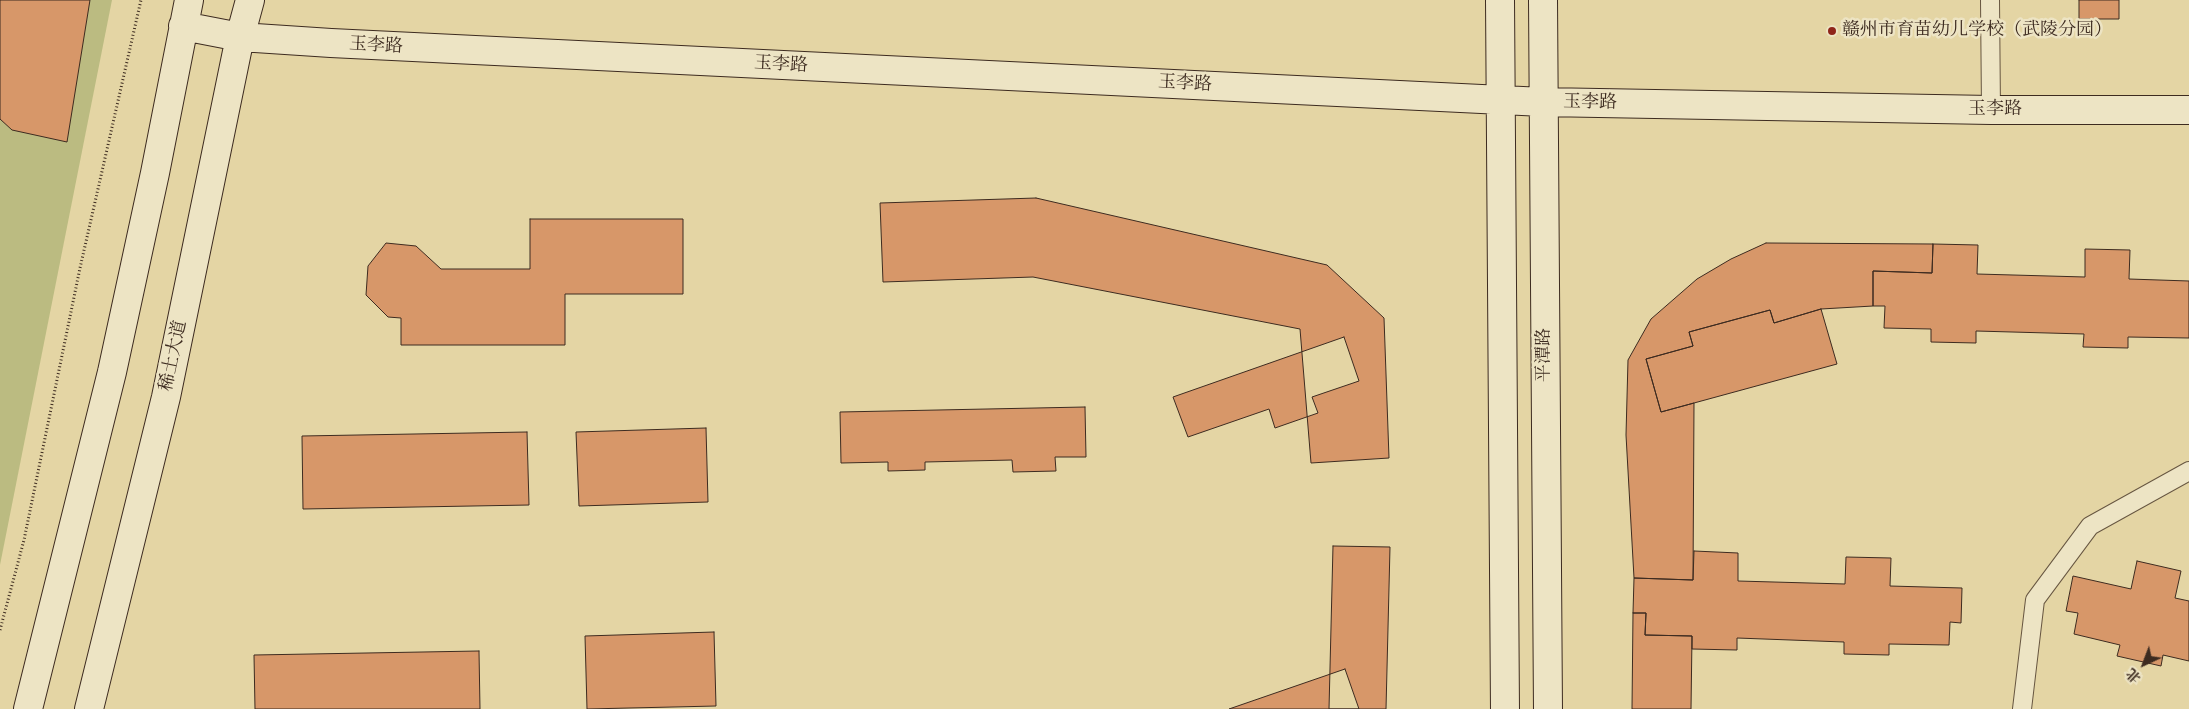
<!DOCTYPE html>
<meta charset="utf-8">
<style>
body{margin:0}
#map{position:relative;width:2189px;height:709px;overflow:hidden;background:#e4d5a4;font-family:Cardo,"Noto Serif SC",serif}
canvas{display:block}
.north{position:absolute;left:2119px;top:639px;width:50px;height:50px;-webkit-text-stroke:4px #ede4c4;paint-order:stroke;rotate:223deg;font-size:14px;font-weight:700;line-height:20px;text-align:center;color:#3d2b20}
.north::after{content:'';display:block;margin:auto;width:18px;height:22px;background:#3d2b20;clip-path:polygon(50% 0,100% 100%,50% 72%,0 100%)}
</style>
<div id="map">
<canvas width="2189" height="709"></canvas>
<div class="north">北</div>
</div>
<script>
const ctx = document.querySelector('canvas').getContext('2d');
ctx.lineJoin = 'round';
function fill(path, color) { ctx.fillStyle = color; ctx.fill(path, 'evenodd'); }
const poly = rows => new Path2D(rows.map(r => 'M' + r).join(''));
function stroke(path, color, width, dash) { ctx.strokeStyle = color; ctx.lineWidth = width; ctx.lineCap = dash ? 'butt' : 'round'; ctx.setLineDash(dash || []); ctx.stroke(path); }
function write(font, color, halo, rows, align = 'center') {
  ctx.font = font + ' Cardo,"Noto Serif SC",serif'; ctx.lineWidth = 5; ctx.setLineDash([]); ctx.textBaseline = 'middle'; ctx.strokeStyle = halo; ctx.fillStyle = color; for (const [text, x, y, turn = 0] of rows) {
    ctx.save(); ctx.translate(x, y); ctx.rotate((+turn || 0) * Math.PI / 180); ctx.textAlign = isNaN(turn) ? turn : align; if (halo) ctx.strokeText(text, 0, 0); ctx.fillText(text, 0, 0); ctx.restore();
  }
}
fill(poly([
 [0,0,112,0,0,565]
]), '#bbbb81');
const building = poly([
 [0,0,90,0,67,142,12,130,0,119,0,0],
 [2079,0,2119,0,2119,19,2079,19,2079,0],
 [1036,198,1327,265,1384,318,1389,458,1311,463,1300,329,1033,277,883,282,880,203,1036,198],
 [530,219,683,219,683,294,565,294,565,345,401,345,401,318,388,317,366,295,368,266,386,243,416,246,441,269,530,269,530,219],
 [1766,243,1933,244,1932,273,1873,271,1873,306,1821,309,1774,323,1770,310,1689,332,1693,346,1646,359,1661,412,1694,403,1693,580,1634,578,1626,435,1628,360,1651,319,1697,279,1731,259,1766,243],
 [1933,244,1978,245,1977,274,2085,277,2085,249,2130,250,2129,279,2189,281,2189,338,2128,337,2128,348,2083,347,2084,334,1976,331,1976,343,1931,342,1931,329,1884,328,1885,306,1873,306,1873,271,1932,273,1933,244],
 [1821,309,1837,364,1661,412,1646,359,1693,346,1689,332,1770,310,1774,323,1821,309],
 [1344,337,1359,381,1312,397,1318,413,1275,428,1269,409,1188,437,1173,397,1344,337],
 [1085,407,1086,457,1055,457,1056,471,1013,472,1012,460,925,462,925,470,888,471,888,462,841,463,840,412,1085,407],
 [706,428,708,502,579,506,576,432,706,428],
 [527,432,529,505,303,509,302,436,527,432],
 [1333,546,1390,547,1386,709,1329,709,1333,546],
 [1694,551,1738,553,1738,581,1845,584,1846,557,1891,558,1890,586,1962,588,1961,623,1950,622,1949,645,1889,644,1889,655,1844,654,1844,642,1737,638,1737,650,1692,649,1692,636,1645,635,1646,613,1633,613,1634,578,1693,580,1694,551],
 [2137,561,2181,571,2175,598,2189,601,2189,661,2163,655,2161,666,2117,656,2120,645,2074,634,2078,613,2066,611,2073,576,2131,589,2137,561],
 [1633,613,1646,613,1645,635,1692,636,1691,709,1632,709,1633,613],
 [714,632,716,706,587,709,585,636,714,632],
 [479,651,480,709,255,709,254,655,479,651],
 [1345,669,1359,709,1229,709,1345,669]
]);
fill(building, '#d79769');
stroke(building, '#3d2b20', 1);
const lane = poly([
 [1990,0,1991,110],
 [2022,709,2035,600,2090,526,2189,471]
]);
const secondary = poly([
 [1500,0,1505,709],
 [1543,0,1548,709],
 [183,26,240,37,331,43,1543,102,1991,110,2189,110],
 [28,709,112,372,155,173,189,0],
 [89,709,166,397,240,37,250,0]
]);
stroke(lane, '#675641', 20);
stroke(secondary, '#3d2b20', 30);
stroke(poly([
 [0,630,24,540,80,268,141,0]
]), '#3d2b20', 3, [1, 2.5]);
stroke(lane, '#ede4c4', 18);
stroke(secondary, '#ede4c4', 28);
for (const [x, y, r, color] of [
 [1832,31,5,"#8f2418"]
]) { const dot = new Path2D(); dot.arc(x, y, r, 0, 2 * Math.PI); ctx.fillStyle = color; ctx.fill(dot); stroke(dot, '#ede4c4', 2); }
write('18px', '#3d2b20', '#ede4c4', [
 ["赣州市育苗幼儿学校（武陵分园）",1842,31]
], 'left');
write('18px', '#3d2b20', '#ede4c4', [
 ["玉李路",376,46,3],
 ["玉李路",781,65,3],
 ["玉李路",1185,84,3],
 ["玉李路",1590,103,1],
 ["玉李路",1995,110],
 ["平潭路",1545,355,-90],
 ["稀土大道",174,356,-78]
]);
</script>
